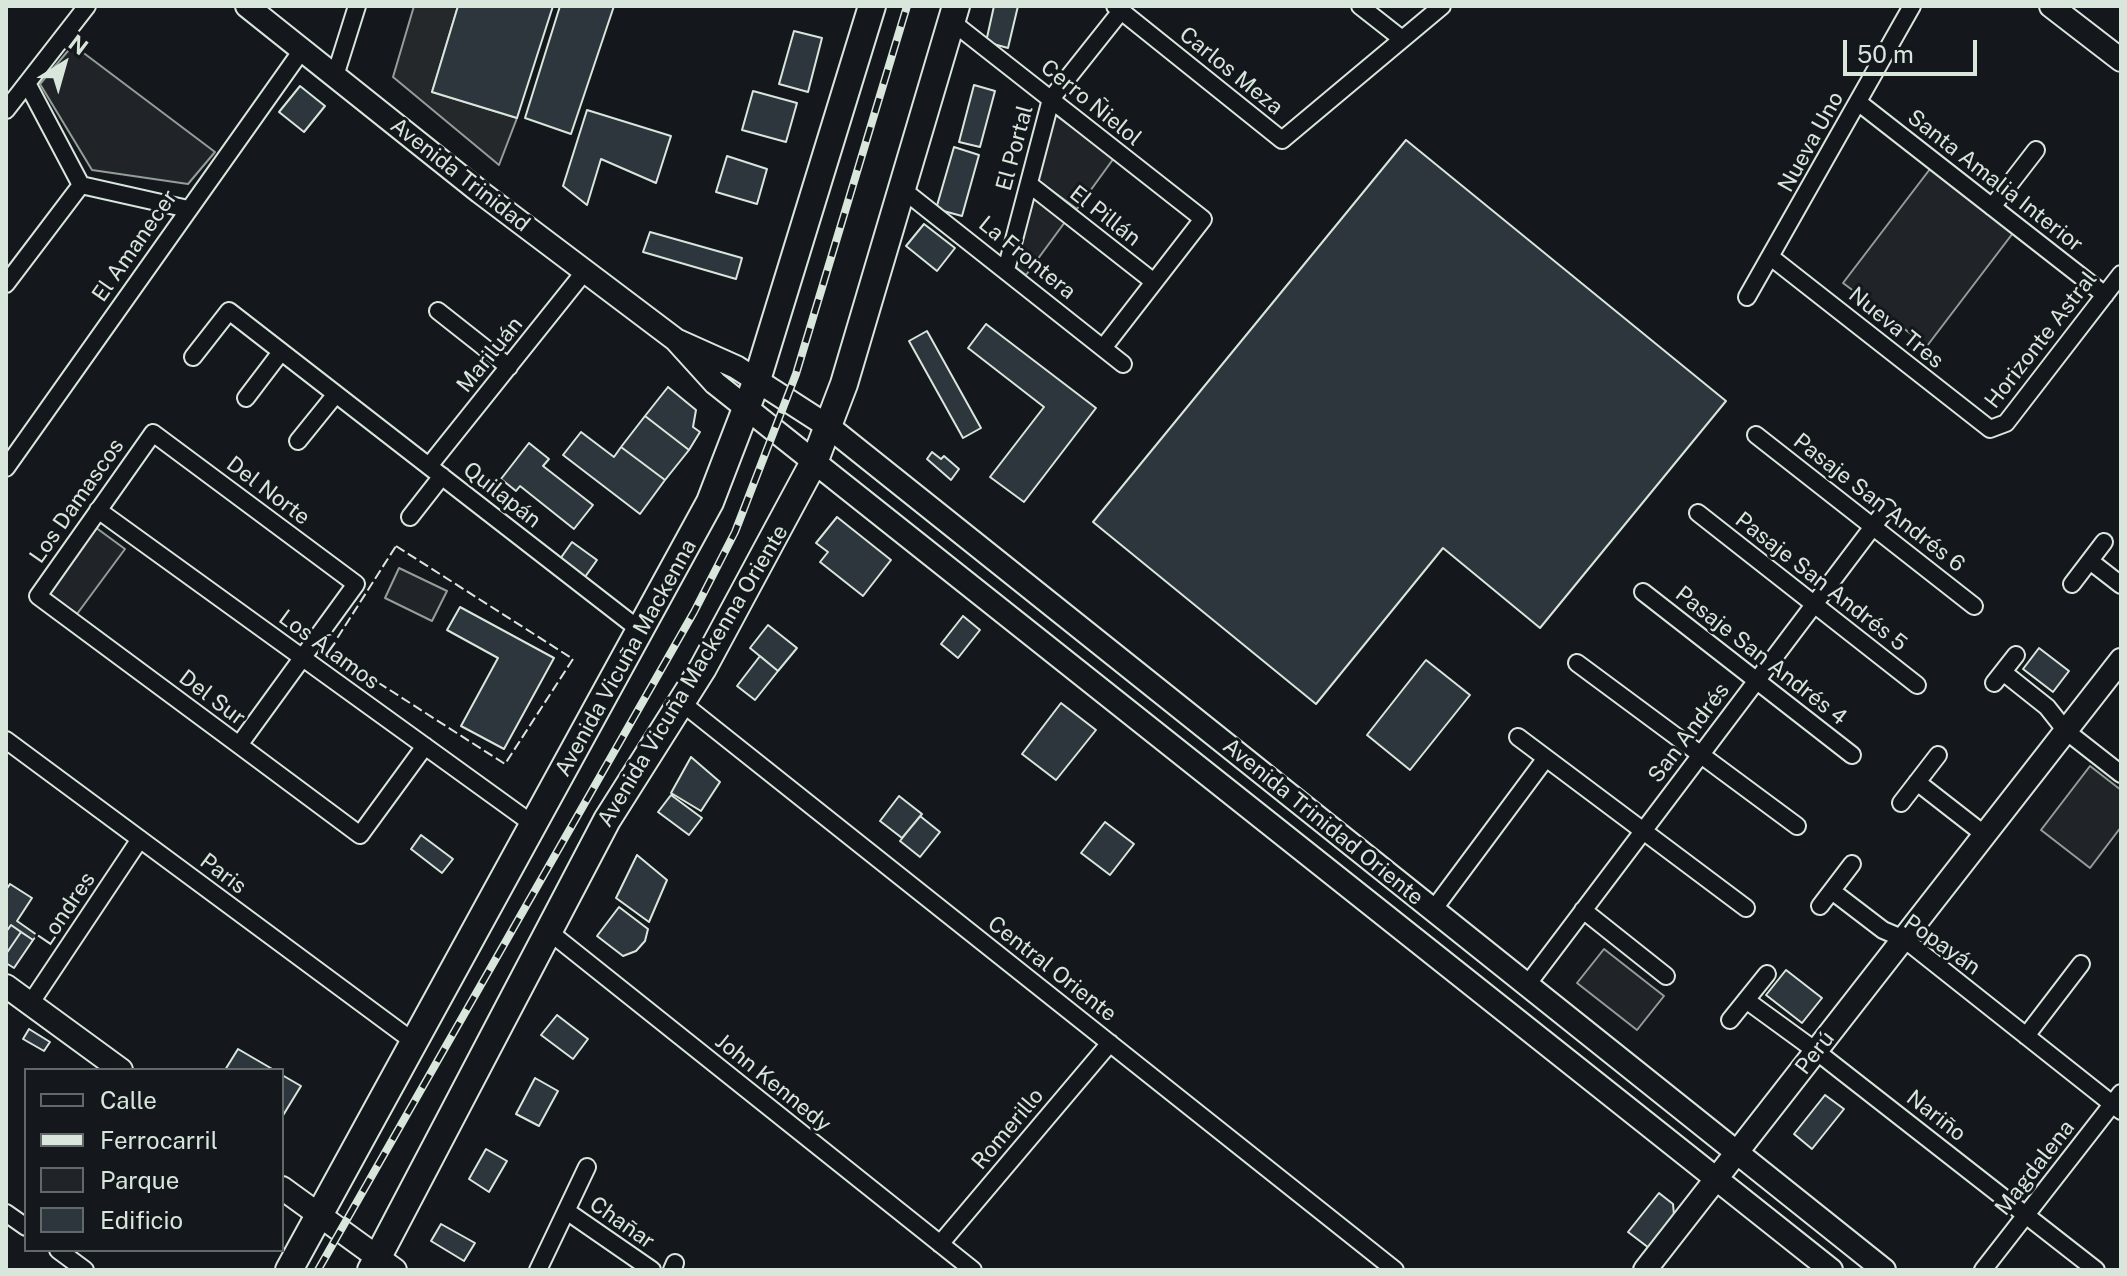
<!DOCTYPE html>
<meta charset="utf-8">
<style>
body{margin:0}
#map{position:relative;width:2127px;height:1276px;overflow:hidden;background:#14181c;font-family:"Public Sans",sans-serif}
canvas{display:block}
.frame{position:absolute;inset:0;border:8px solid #d8e6dc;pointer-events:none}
.legend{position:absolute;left:24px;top:1068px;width:260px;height:184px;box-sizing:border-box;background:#14181c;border:2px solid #626a69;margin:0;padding:10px 14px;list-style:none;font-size:24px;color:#d8e6dc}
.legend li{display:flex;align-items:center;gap:16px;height:40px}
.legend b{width:40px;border:2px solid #626a69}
.north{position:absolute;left:24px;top:24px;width:80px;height:80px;-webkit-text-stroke:6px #14181c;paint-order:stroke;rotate:37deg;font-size:22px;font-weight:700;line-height:32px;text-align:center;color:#d8e6dc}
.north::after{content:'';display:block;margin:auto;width:28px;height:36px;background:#d8e6dc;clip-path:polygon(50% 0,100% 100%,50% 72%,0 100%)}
.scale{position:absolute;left:1843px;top:40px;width:134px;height:36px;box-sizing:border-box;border:4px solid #d8e6dc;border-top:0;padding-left:10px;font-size:24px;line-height:28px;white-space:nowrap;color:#d8e6dc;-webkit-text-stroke:6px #14181c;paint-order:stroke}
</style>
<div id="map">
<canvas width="2127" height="1276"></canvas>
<div class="frame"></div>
<ul class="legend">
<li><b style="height:10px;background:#14181c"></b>Calle</li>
<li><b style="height:10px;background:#d8e6dc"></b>Ferrocarril</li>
<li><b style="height:22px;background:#202428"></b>Parque</li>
<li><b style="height:22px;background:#2c363c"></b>Edificio</li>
</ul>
<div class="north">N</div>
<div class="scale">50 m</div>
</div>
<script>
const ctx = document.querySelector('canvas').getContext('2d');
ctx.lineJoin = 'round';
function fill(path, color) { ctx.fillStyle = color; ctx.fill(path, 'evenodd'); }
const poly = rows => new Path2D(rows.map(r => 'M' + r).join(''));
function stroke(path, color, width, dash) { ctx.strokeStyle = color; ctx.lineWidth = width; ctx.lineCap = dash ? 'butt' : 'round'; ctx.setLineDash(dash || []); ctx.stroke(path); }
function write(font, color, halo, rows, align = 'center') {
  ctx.font = font + ' "Public Sans",sans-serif'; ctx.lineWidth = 6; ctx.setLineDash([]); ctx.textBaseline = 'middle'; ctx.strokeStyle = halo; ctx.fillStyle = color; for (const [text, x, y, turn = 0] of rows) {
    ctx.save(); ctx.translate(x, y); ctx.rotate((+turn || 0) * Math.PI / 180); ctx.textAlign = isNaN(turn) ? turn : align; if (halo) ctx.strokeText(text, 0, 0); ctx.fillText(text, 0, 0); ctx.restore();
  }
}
const green = poly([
 [73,45,215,152,188,184,92,170,40,84,73,45],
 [1050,111,1114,158,1077,209,1032,176,1050,111],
 [1930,169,2013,233,1927,346,1843,283,1930,169],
 [1026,192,1065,222,1026,275,1006,260,1026,192],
 [95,527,125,549,77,614,47,592,95,527],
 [399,568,447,591,432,621,385,598,399,568],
 [2090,766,2121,790,2121,827,2090,868,2041,830,2090,766],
 [1604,949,1664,996,1637,1030,1577,983,1604,949]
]);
fill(green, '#202428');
stroke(green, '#939e99', 2);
const parking = poly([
 [414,6,458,6,432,92,517,118,499,165,393,77,414,6]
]);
fill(parking, '#24282b');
stroke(parking, '#939e99', 2);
const building = poly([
 [458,6,553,6,517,118,432,92,458,6],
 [560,6,614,6,571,134,525,118,560,6],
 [994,6,1018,6,1008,48,986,42,994,6],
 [794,31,822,38,808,92,779,84,794,31],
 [974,85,995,91,980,147,959,142,974,85],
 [300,86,325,106,304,132,279,112,300,86],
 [753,91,797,103,786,142,742,130,753,91],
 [587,110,671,136,656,183,601,159,587,205,563,186,587,110],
 [1406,140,1726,401,1540,628,1443,548,1316,704,1093,522,1406,140],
 [954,147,979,155,962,216,936,209,954,147],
 [727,156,767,169,757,204,716,192,727,156],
 [924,224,955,248,937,271,906,246,924,224],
 [650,232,742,258,736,279,643,252,650,232],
 [986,324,1096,408,1024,502,990,477,1044,407,968,348,986,324],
 [927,331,981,428,963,438,909,341,927,331],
 [668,387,696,410,693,427,700,432,689,450,645,416,668,387],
 [645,416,689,450,665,480,621,447,645,416],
 [581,432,614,457,621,447,665,480,640,514,563,455,581,432],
 [529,443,549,459,543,466,593,505,574,529,520,486,516,491,501,479,529,443],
 [932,452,941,459,944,456,959,469,951,480,927,459,932,452],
 [837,517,891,560,863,596,820,562,828,552,816,543,837,517],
 [572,542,597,560,585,577,560,559,572,542],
 [460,607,554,658,504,749,461,726,498,658,447,630,460,607],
 [963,616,980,630,958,658,941,644,963,616],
 [768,625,797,648,778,671,750,648,768,625],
 [2039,648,2069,671,2053,692,2023,669,2039,648],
 [760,656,778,671,755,700,737,686,760,656],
 [1426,660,1470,695,1410,770,1367,735,1426,660],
 [1061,703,1096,730,1056,780,1022,754,1061,703],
 [691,757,720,782,701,811,671,793,691,757],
 [671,795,702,818,689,835,658,812,671,795],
 [899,796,922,814,902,838,880,821,899,796],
 [920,816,940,832,920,857,900,841,920,816],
 [1105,822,1134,844,1110,875,1081,853,1105,822],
 [421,835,453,859,442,873,411,849,421,835],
 [637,855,667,880,649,922,616,898,637,855],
 [10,884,32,898,17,921,37,935,33,940,11,925,6,932,6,890,10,884],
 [619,907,648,929,645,941,636,951,623,956,597,936,619,907],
 [11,925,21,932,6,954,6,932,11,925],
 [21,932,33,940,14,968,6,963,6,954,21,932],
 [1786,970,1822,998,1802,1023,1766,995,1786,970],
 [557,1015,588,1039,573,1059,541,1035,557,1015],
 [29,1029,50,1042,44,1051,23,1039,29,1029],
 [238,1049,274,1070,225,1070,238,1049],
 [282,1075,301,1086,282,1117,282,1075],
 [535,1078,558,1091,539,1126,516,1114,535,1078],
 [1825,1095,1844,1109,1812,1149,1794,1134,1825,1095],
 [486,1149,507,1161,489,1192,469,1179,486,1149],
 [1659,1193,1673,1204,1674,1215,1649,1248,1628,1232,1659,1193],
 [441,1224,475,1243,464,1261,431,1241,441,1224]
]);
fill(building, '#2c363c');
stroke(building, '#d8e6dc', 2);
const street = poly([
 [1115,6,1282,140,1442,6],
 [1360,6,1402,39],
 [951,21,1203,219,1103,348],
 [335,76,357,6],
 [27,83,81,185,188,209],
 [1858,102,2105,295],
 [6,110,87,6],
 [1029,184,1154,282],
 [902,189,1123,364],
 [1992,207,2036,150],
 [1772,258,1990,429,2006,423,2121,274],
 [1006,270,1051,99,1121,11],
 [6,284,81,185],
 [1747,297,1912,6],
 [438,311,509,367],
 [193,357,229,311,641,631],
 [246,398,281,352],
 [1756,435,1974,606],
 [298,441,336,394],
 [429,466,585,271],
 [6,468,302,50],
 [98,510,534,825],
 [1698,513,1917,685],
 [410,517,442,476],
 [2090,561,2121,585],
 [2072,584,2104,542],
 [1643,592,1852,755],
 [1577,663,1797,826],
 [2003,672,2047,707,2066,731,2121,774],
 [1994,683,2016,655],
 [682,703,1395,1270],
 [1518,737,1746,908],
 [6,740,414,1042],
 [239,745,356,584,153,433,38,596,239,745,360,835,425,746],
 [1917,782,1985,835],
 [1901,803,1938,755],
 [1832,891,1883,930,1904,939,2121,1111],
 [1820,906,1852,864],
 [1433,910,1546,758],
 [1583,910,1666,976],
 [547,930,973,1270],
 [1527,985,1887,508],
 [1746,1000,1816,1051,2096,1270],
 [30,1004,140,839],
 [1730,1020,1767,974],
 [2026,1036,2081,964],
 [568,1212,652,1270],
 [6,1213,26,1227],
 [940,1244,1110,1043],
 [58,1250,85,1270],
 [538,1270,587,1167],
 [672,1270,675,1263],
 [1983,1270,2121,1093]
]);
const secondary = poly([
 [247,6,480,192,676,340,715,383,1831,1270],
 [2051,6,2121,60],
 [678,341,736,367,829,427,1884,1270],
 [6,986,121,1070],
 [282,1188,395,1270],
 [1645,1270,2121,660]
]);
const primary = poly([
 [289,1270,710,502,757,380,872,6],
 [371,1270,607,820,703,668,815,460,844,384,956,6]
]);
stroke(street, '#d8e6dc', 20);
stroke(secondary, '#d8e6dc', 26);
stroke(primary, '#d8e6dc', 30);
stroke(street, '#14181c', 16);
stroke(secondary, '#14181c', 22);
stroke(primary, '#14181c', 26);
const rail = poly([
 [318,1270,694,612,735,532,796,374,907,6]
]);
stroke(rail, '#d8e6dc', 8);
stroke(rail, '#14181c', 5, [15]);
stroke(poly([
 [396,546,573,659,505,764,329,651,396,546]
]), '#d8e6dc', 2, [10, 4]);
write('22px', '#d8e6dc', '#14181c', [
 ["Carlos Meza",1231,71,39],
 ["Cerro Ñielol",1091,103,39],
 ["Nueva Uno",1811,142,-61],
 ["El Portal",1015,148,-75],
 ["Avenida Trinidad",460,175,38],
 ["Santa Amalia Interior",1995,181,38],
 ["El Pillán",1105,216,38],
 ["El Amanecer",135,246,-55],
 ["La Frontera",1027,258,39],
 ["Nueva Tres",1896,328,39],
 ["Horizonte Astral",2041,340,-52],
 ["Mariluán",490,355,-51],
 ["Del Norte",268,491,37],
 ["Quilapán",502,495,38],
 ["Los Damascos",77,501,-55],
 ["Pasaje San Andrés 6",1879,503,38],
 ["Pasaje San Andrés 5",1821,582,38],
 ["Los Álamos",329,650,36],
 ["Pasaje San Andrés 4",1761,656,38],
 ["Avenida Vicuña Mackenna",626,658,-61],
 ["Avenida Vicuña Mackenna Oriente",693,676,-59],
 ["Del Sur",212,698,37],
 ["San Andrés",1689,733,-53],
 ["Avenida Trinidad Oriente",1323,822,39],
 ["Paris",223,874,37],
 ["Londres",67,909,-56],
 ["Popayán",1942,945,35],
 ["Central Oriente",1052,969,38],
 ["Perú",1815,1053,-52],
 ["John Kennedy",773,1083,39],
 ["Nariño",1936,1116,38],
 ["Romerillo",1008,1129,-50],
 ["Magdalena",2035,1168,-52],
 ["Chañar",622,1223,35]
]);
</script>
